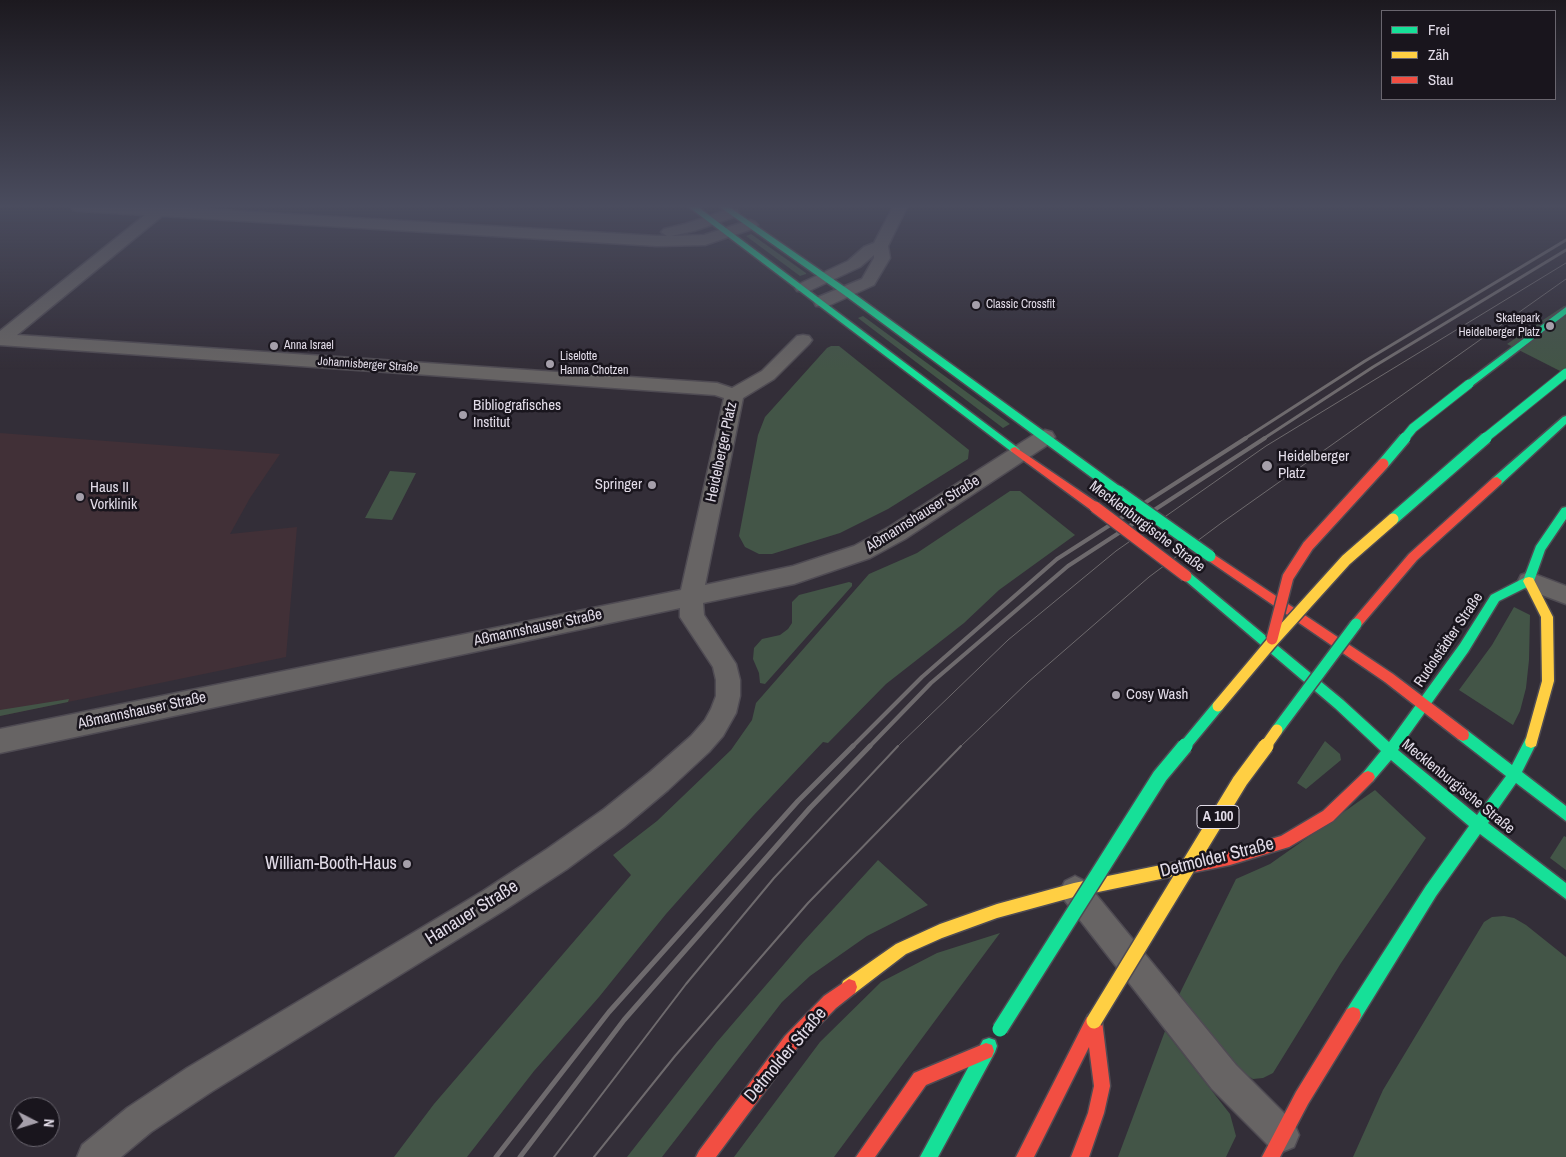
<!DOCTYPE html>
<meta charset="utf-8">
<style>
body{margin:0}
#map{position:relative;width:1566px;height:1157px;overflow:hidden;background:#332e38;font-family:"Archivo Narrow",sans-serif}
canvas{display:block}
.legend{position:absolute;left:1381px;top:10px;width:175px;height:90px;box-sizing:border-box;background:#19151d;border:1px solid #69656e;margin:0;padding:6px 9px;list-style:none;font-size:15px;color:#e2dce8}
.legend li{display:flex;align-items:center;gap:10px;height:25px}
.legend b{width:25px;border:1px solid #69656e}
.north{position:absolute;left:10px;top:1097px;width:50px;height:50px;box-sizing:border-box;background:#19151d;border:1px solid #69656e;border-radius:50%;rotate:95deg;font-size:14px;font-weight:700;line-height:20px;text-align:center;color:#e2dce8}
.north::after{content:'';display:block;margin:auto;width:18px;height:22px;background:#a59faa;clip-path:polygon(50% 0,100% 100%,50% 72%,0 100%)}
</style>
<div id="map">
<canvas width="1566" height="1157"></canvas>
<ul class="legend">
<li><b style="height:6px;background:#16e098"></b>Frei</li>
<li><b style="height:6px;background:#ffcf43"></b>Zäh</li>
<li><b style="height:6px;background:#f24e42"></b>Stau</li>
</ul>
<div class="north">N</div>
</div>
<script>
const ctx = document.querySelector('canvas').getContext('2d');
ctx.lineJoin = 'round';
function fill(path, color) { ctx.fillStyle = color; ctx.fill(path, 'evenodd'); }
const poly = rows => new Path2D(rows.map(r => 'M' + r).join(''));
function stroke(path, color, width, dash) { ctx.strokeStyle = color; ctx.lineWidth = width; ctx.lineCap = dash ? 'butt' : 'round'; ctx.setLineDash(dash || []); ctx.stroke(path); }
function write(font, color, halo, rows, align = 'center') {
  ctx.font = font + ' "Archivo Narrow",sans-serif'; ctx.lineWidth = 5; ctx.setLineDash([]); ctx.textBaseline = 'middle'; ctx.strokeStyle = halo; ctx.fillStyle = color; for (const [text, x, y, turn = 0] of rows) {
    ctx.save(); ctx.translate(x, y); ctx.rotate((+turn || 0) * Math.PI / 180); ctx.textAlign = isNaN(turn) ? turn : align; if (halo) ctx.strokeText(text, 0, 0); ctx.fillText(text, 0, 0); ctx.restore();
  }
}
fill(poly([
 [0,433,280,454,250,498,230,534,297,527,286,657,0,716]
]), '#413037');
fill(poly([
 [751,234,806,273,806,274,800,276,746,236],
 [1564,306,1566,307,1566,374,1507,344],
 [863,316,1010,424,1003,428,858,318],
 [831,346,839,346,969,450,968,459,888,509,840,533,772,554,759,554,745,547,739,536,758,435,765,417,827,348],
 [390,471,416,473,392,520,365,518],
 [1010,491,1020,491,1075,535,999,590,964,623,886,684,828,743,823,742,753,816,666,914,599,997,534,1071,467,1157,394,1157,434,1104,631,875,613,855,657,821,731,750,752,720,756,703,869,574,917,553],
 [849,582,852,583,852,586,765,684,760,683,759,673,753,659,754,648,762,639,780,635,788,629,792,623,792,602,799,595],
 [1514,607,1530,615,1529,660,1526,688,1520,711,1513,725,1459,690,1492,645],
 [69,699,68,702,0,716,0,710],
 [1325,741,1340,754,1341,760,1306,789,1297,783],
 [1375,790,1426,838,1341,963,1273,1073,1263,1078,1253,1079,1242,1072,1178,997,1236,879,1270,864],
 [1564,836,1566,837,1566,870,1550,858],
 [878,860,928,905,867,936,810,976,782,1002,662,1157,627,1157,717,1042,803,942],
 [1504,916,1514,918,1526,925,1566,957,1566,1157,1353,1157,1383,1090,1484,922,1492,917],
 [1000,933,834,1157,734,1157,820,1042,881,982,937,953],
 [1165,1031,1230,1114,1236,1136,1226,1157,1118,1157]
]), '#435547');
const street = poly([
 [71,207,170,207,657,236,667,236,661,232,664,229,685,224,727,210,737,210,739,213,737,216,694,231,671,236,704,235,750,220,755,222,758,225,755,228,705,245,657,246,162,216,17,335,717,383,732,388,762,371,797,336,803,335,809,336,812,340,809,344,774,379,743,398,705,585,793,566,854,546,889,527,1038,432,1045,430,1052,432,1055,437,1052,442,905,539,870,558,794,584,703,603,704,615,736,664,740,680,740,696,736,713,723,736,709,752,668,790,624,827,567,869,503,911,211,1092,151,1132,121,1157,77,1157,82,1145,127,1108,187,1068,483,891,547,849,604,809,650,772,691,736,705,720,711,709,716,696,716,680,713,667,680,617,680,608,0,753,0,729,681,590,724,398,715,395,0,345,0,331,145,215,78,211,73,210,71,207],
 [893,207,907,207,888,246,890,258,874,285,828,306,816,306,814,302,816,298,862,279,874,258,874,255,860,267,809,291,797,291,795,288,797,285,848,261,864,247,874,243,893,207],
 [1529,572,1566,586,1566,604,1521,587,1518,581,1521,575,1529,572],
 [1075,876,1085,881,1236,1065,1294,1123,1299,1135,1294,1147,1282,1152,1270,1147,1212,1089,1065,901,1060,891,1065,881,1075,876]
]);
const fast = poly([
 [689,207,698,207,1018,448,1020,450,1018,452,1012,452,689,207],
 [720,207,729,207,849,290,1122,488,1123,491,1122,494,1114,494,843,294,720,207],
 [1566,307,1566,314,1472,386,1466,386,1466,382,1566,307],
 [1566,416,1566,424,1501,484,1493,484,1492,481,1493,478,1563,417,1566,416],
 [1566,507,1566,519,1545,550,1533,584,1499,601,1468,652,1398,750,1477,815,1506,776,1458,739,1457,735,1458,731,1463,729,1468,731,1512,765,1526,738,1531,736,1536,738,1537,742,1522,772,1566,806,1566,821,1516,783,1488,823,1566,883,1566,899,1480,834,1436,896,1359,1021,1353,1023,1347,1021,1345,1015,1347,1009,1426,886,1469,826,1391,760,1373,781,1368,783,1363,781,1361,777,1363,773,1381,751,1335,708,1180,576,1182,573,1186,572,1190,573,1343,700,1389,742,1460,644,1491,595,1524,578,1536,546,1562,508,1566,507],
 [989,1038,995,1040,997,1046,995,1052,938,1157,920,1157,983,1040,989,1038]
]);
const slow = poly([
 [1529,577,1533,578,1553,617,1554,681,1537,742,1536,746,1531,748,1526,746,1525,742,1542,681,1541,617,1523,581,1525,578,1529,577],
 [1185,860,1190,862,1192,867,1190,872,1185,874,1074,897,997,918,942,938,906,954,855,993,849,995,843,993,841,987,843,981,896,944,940,924,997,904,1074,883,1185,860]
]);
const jam = poly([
 [1015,447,1099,504,1100,507,1099,510,1091,510,1012,452,1010,450,1012,448,1015,447],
 [1497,477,1502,481,1501,484,1417,560,1360,627,1352,627,1350,624,1352,621,1409,554,1493,478,1497,477],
 [1210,552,1393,674,1468,731,1469,735,1468,739,1463,741,1458,739,1385,682,1206,559,1204,556,1206,553,1210,552],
 [1368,771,1373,773,1375,777,1373,781,1333,821,1289,847,1230,865,1185,874,1180,872,1178,867,1180,862,1185,860,1230,851,1281,836,1323,811,1363,773,1368,771],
 [849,979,855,981,857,987,855,993,836,1008,797,1048,716,1157,696,1157,699,1151,785,1036,824,996,849,979],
 [1353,1007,1359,1009,1361,1015,1359,1021,1308,1104,1280,1157,1262,1157,1296,1092,1347,1009,1353,1007],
 [1094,1013,1100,1015,1102,1021,1110,1086,1104,1113,1089,1157,1071,1157,1088,1113,1094,1086,1089,1047,1034,1157,1016,1157,1088,1015,1094,1013],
 [986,1043,992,1045,994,1051,992,1057,926,1085,875,1157,856,1157,914,1073,986,1043]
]);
stroke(street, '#4f4b53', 3);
stroke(fast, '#4f4b53', 3);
stroke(slow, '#4f4b53', 3);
stroke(jam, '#4f4b53', 3);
fill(street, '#676464');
fill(fast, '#16e098');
fill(slow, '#ffcf43');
fill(jam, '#f24e42');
stroke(poly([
 [897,747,1008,640,1116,551,1266,446,1566,263],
 [960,747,1028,682,1149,577,1220,524,1566,279]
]), '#6e6a6d', 1);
stroke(poly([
 [554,1157,686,984,774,878,898,746],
 [594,1157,675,1056,808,903,961,746]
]), '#6e6a6d', 2);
stroke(poly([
 [1244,439,1365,361,1566,240],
 [1263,439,1373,367,1566,250]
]), '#6e6a6d', 3);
stroke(poly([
 [852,747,922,677,1057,559,1246,438],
 [869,747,931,683,1068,566,1265,438]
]), '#6e6a6d', 4);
stroke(poly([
 [496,1157,609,1012,798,801,853,746],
 [520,1157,624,1020,810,808,870,746]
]), '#6e6a6d', 5);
const fastBridgeFar2 = poly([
 [1404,439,1413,428,1469,384],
 [1484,439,1566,373]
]);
const fastBridgeFar1 = poly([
 [1383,464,1405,438],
 [1118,491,1210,556],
 [1393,519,1486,438],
 [1277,730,1356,624],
 [1184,747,1218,706]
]);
const fastBridge = poly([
 [1000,1029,1160,776,1185,746]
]);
const slowBridgeFar1 = poly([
 [1218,706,1271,643,1346,560,1393,519],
 [1265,747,1277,730]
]);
const slowBridge = poly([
 [1094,1021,1240,781,1266,746]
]);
const jamBridge = poly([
 [1095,507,1186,576],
 [1272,639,1288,577,1308,546,1383,464]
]);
stroke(fastBridgeFar2, '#4f4b53', 11, []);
stroke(fastBridgeFar1, '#4f4b53', 14, []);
stroke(fastBridge, '#4f4b53', 18, []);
stroke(slowBridgeFar1, '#4f4b53', 14, []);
stroke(slowBridge, '#4f4b53', 18, []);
stroke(jamBridge, '#4f4b53', 14, []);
stroke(fastBridgeFar2, '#16e098', 9);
stroke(fastBridgeFar1, '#16e098', 11);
stroke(fastBridge, '#16e098', 15);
stroke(slowBridgeFar1, '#ffcf43', 11);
stroke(slowBridge, '#ffcf43', 15);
stroke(jamBridge, '#f24e42', 11);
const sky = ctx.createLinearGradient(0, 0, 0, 369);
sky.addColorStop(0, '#1c191f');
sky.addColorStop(0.56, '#4a4c5e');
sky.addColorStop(1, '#4a4c5e00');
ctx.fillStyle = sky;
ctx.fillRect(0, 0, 1566, 369);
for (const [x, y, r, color] of [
 [976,305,5,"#a59faa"],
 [1550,326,5,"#a59faa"],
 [274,346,5,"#a59faa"],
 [550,364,5,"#a59faa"],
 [463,415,5,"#a59faa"],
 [1267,466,6,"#a59faa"],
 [652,485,5,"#a59faa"],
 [80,497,5,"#a59faa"],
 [1116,695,5,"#a59faa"],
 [407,864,5,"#a59faa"]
]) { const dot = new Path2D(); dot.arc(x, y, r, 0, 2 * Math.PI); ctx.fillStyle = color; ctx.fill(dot); stroke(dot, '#19151d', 2); }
write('12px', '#e2dce8', '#19151d', [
 ["Classic Crossfit",986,305],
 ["Skatepark",1540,319,"right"],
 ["Heidelberger Platz",1540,333,"right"],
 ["Anna Israel",284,346],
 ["Liselotte",560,357],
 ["Hanna Chotzen",560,371]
], 'left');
write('12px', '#e2dce8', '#19151d', [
 ["Johannisberger Straße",368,365,4]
]);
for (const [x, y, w] of [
 [1218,817,42]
]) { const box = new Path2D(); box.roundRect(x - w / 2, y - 11.5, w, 23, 4); ctx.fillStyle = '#19151d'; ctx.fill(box); stroke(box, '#e2dce8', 1); }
write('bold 14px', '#e2dce8', null, [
 ["A 100",1218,817]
]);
write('15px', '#e2dce8', '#19151d', [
 ["Bibliografisches",473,406],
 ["Institut",473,423],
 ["Heidelberger",1278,457],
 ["Platz",1278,474],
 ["Springer",642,485,"right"],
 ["Haus II",90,488],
 ["Vorklinik",90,505],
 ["Cosy Wash",1126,695]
], 'left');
write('15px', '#e2dce8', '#19151d', [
 ["Heidelberger Platz",722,452,-78],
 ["Aßmannshauser Straße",923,514,-32],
 ["Mecklenburgische Straße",1147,527,37],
 ["Aßmannshauser Straße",538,628,-12],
 ["Rudolstädter Straße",1449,640,-56],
 ["Aßmannshauser Straße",142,711,-12],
 ["Mecklenburgische Straße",1458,787,39]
]);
write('18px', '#e2dce8', '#19151d', [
 ["Detmolder Straße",1217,858,-14],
 ["Hanauer Straße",472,913,-32],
 ["Detmolder Straße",786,1055,-50]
]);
write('18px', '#e2dce8', '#19151d', [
 ["William-Booth-Haus",397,864]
], 'right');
</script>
